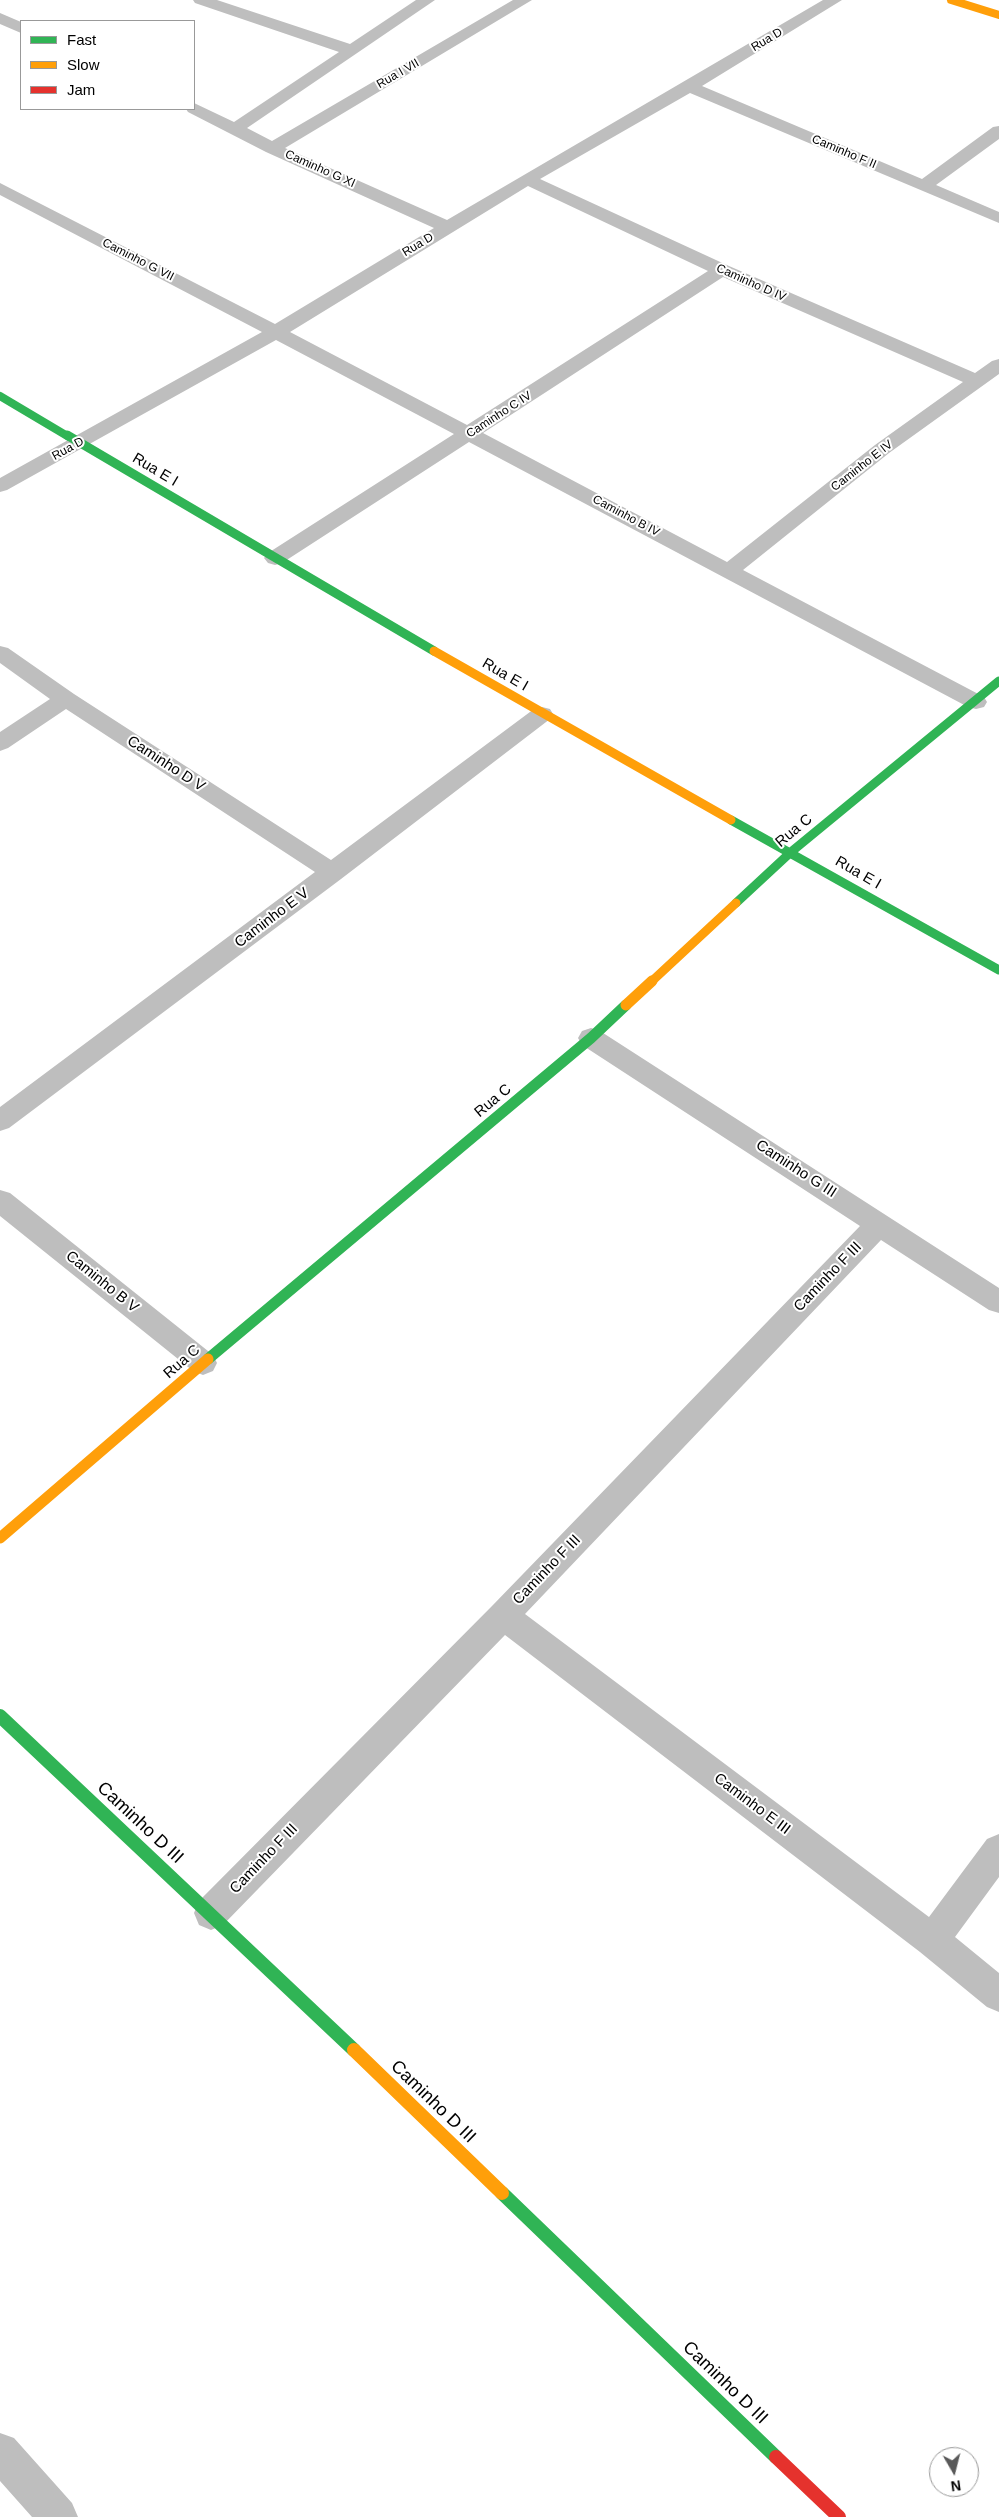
<!DOCTYPE html>
<style>
body{margin:0}
#map{position:relative;width:999px;height:2517px;overflow:hidden;background:#fff;font-family:Helvetica,sans-serif}
canvas{display:block}
.legend{position:absolute;left:20px;top:20px;width:175px;height:90px;box-sizing:border-box;background:#fff;border:1px solid #999;margin:0;padding:6px 9px;list-style:none;font-size:15px;color:#000}
.legend li{display:flex;align-items:center;gap:10px;height:25px}
.legend b{width:25px;border:1px solid #999}
.north{position:absolute;left:929px;top:2447px;width:50px;height:50px;box-sizing:border-box;background:#fff;border:1px solid #999;border-radius:50%;rotate:172deg;font-size:14px;font-weight:700;line-height:20px;text-align:center;color:#000}
.north::after{content:'';display:block;margin:auto;width:18px;height:22px;background:#595959;clip-path:polygon(50% 0,100% 100%,50% 72%,0 100%)}
</style>
<div id="map">
<canvas width="999" height="2517"></canvas>
<ul class="legend">
<li><b style="height:6px;background:#30b455"></b>Fast</li>
<li><b style="height:6px;background:#ff9f0a"></b>Slow</li>
<li><b style="height:6px;background:#e5322d"></b>Jam</li>
</ul>
<div class="north">N</div>
</div>
<script>
const ctx = document.querySelector('canvas').getContext('2d');
ctx.lineJoin = 'round';
const poly = rows => new Path2D(rows.map(r => 'M' + r).join(''));
function fill(path, color) { ctx.fillStyle = color; ctx.fill(path, 'evenodd'); }
function stroke(path, color, width, dash) { ctx.strokeStyle = color; ctx.lineWidth = width; ctx.lineCap = dash ? 'butt' : 'round'; ctx.setLineDash(dash || []); ctx.stroke(path); }
function write(font, color, halo, rows, align = 'center') {
  ctx.font = font + ' Helvetica,sans-serif'; ctx.lineWidth = 4; ctx.setLineDash([]); ctx.textBaseline = 'middle'; ctx.strokeStyle = halo; ctx.fillStyle = color; for (const [text, x, y, turn = 0] of rows) {
    ctx.save(); ctx.translate(x, y); ctx.rotate((+turn || 0) * Math.PI / 180); ctx.textAlign = isNaN(turn) ? turn : align; if (halo) ctx.strokeText(text, 0, 0); ctx.fillText(text, 0, 0); ctx.restore();
  }
}
fill(poly([
 [193,0,217,0,350,44,416,0,435,0,247,128,272,141,513,0,532,0,285,148,447,220,823,0,842,0,702,86,922,179,993,127,999,126,999,139,936,185,999,212,999,223,690,93,540,179,729,266,975,373,992,361,999,359,999,374,889,453,743,570,984,697,987,702,984,707,976,709,968,707,469,442,282,563,275,565,268,563,264,558,268,553,454,434,276,340,7,490,0,492,0,478,262,332,0,195,0,183,275,324,434,228,266,152,188,112,186,109,194,109,194,103,234,122,339,52,195,3,193,0],
 [528,186,708,271,467,425,290,332,528,186],
 [723,277,963,382,875,445,727,562,483,433,723,277],
 [0,13,21,22,21,33,0,24,0,13],
 [0,646,8,648,74,694,331,860,534,709,542,707,550,709,553,714,550,719,341,879,9,1128,0,1131,0,1107,315,872,66,709,8,748,0,751,0,732,50,699,0,663,0,646],
 [591,1028,600,1031,999,1288,999,1313,989,1310,881,1240,525,1614,929,1917,987,1839,999,1834,999,1877,955,1937,999,1973,999,2012,987,2007,920,1952,505,1635,223,1925,211,1930,199,1925,194,1913,199,1901,492,1606,860,1226,582,1045,578,1038,582,1031,591,1028],
 [0,1190,10,1193,213,1355,217,1363,213,1371,203,1375,193,1371,0,1216,0,1190],
 [0,2433,14,2438,72,2503,78,2517,32,2517,0,2481,0,2433]
]), '#bebebe');
stroke(poly([
 [0,396,69,437]
]), '#30b455', 8);
stroke(poly([
 [67,435,434,651],
 [731,820,999,970],
 [736,903,791,852,999,681]
]), '#30b455', 9);
stroke(poly([
 [208,1359,591,1038,626,1005]
]), '#30b455', 11);
stroke(poly([
 [0,1716,354,2050],
 [502,2193,776,2457]
]), '#30b455', 14);
stroke(poly([
 [951,0,999,15]
]), '#ff9f0a', 8);
stroke(poly([
 [434,651,731,820],
 [651,982,736,903]
]), '#ff9f0a', 9);
stroke(poly([
 [626,1005,652,981],
 [0,1538,208,1359]
]), '#ff9f0a', 11);
stroke(poly([
 [354,2050,502,2193]
]), '#ff9f0a', 14);
stroke(poly([
 [776,2457,839,2517]
]), '#e5322d', 14);
write('12px', '#000', '#fff', [
 ["Rua D",767,40,-31],
 ["Rua I VII",398,74,-30],
 ["Caminho F II",844,152,23],
 ["Caminho G XI",320,169,24],
 ["Rua D",418,245,-31],
 ["Caminho G VII",138,260,27],
 ["Caminho D IV",751,283,24],
 ["Caminho C IV",499,415,-33],
 ["Rua D",68,449,-29],
 ["Caminho E IV",862,466,-38],
 ["Caminho B IV",626,516,28]
]);
write('15px', '#000', '#fff', [
 ["Rua E I",155,470,31],
 ["Rua E I",505,675,30],
 ["Caminho D V",166,764,33],
 ["Rua C",794,831,-40],
 ["Rua E I",858,873,30],
 ["Caminho E V",272,918,-37],
 ["Rua C",493,1101,-40],
 ["Caminho G III",796,1169,33],
 ["Caminho F III",828,1277,-46],
 ["Caminho B V",102,1282,39],
 ["Rua C",182,1362,-41],
 ["Caminho F III",547,1570,-46],
 ["Caminho E III",752,1804,37],
 ["Caminho F III",264,1859,-46]
]);
write('18px', '#000', '#fff', [
 ["Caminho D III",140,1823,43],
 ["Caminho D III",433,2102,44],
 ["Caminho D III",725,2383,44]
]);
</script>
